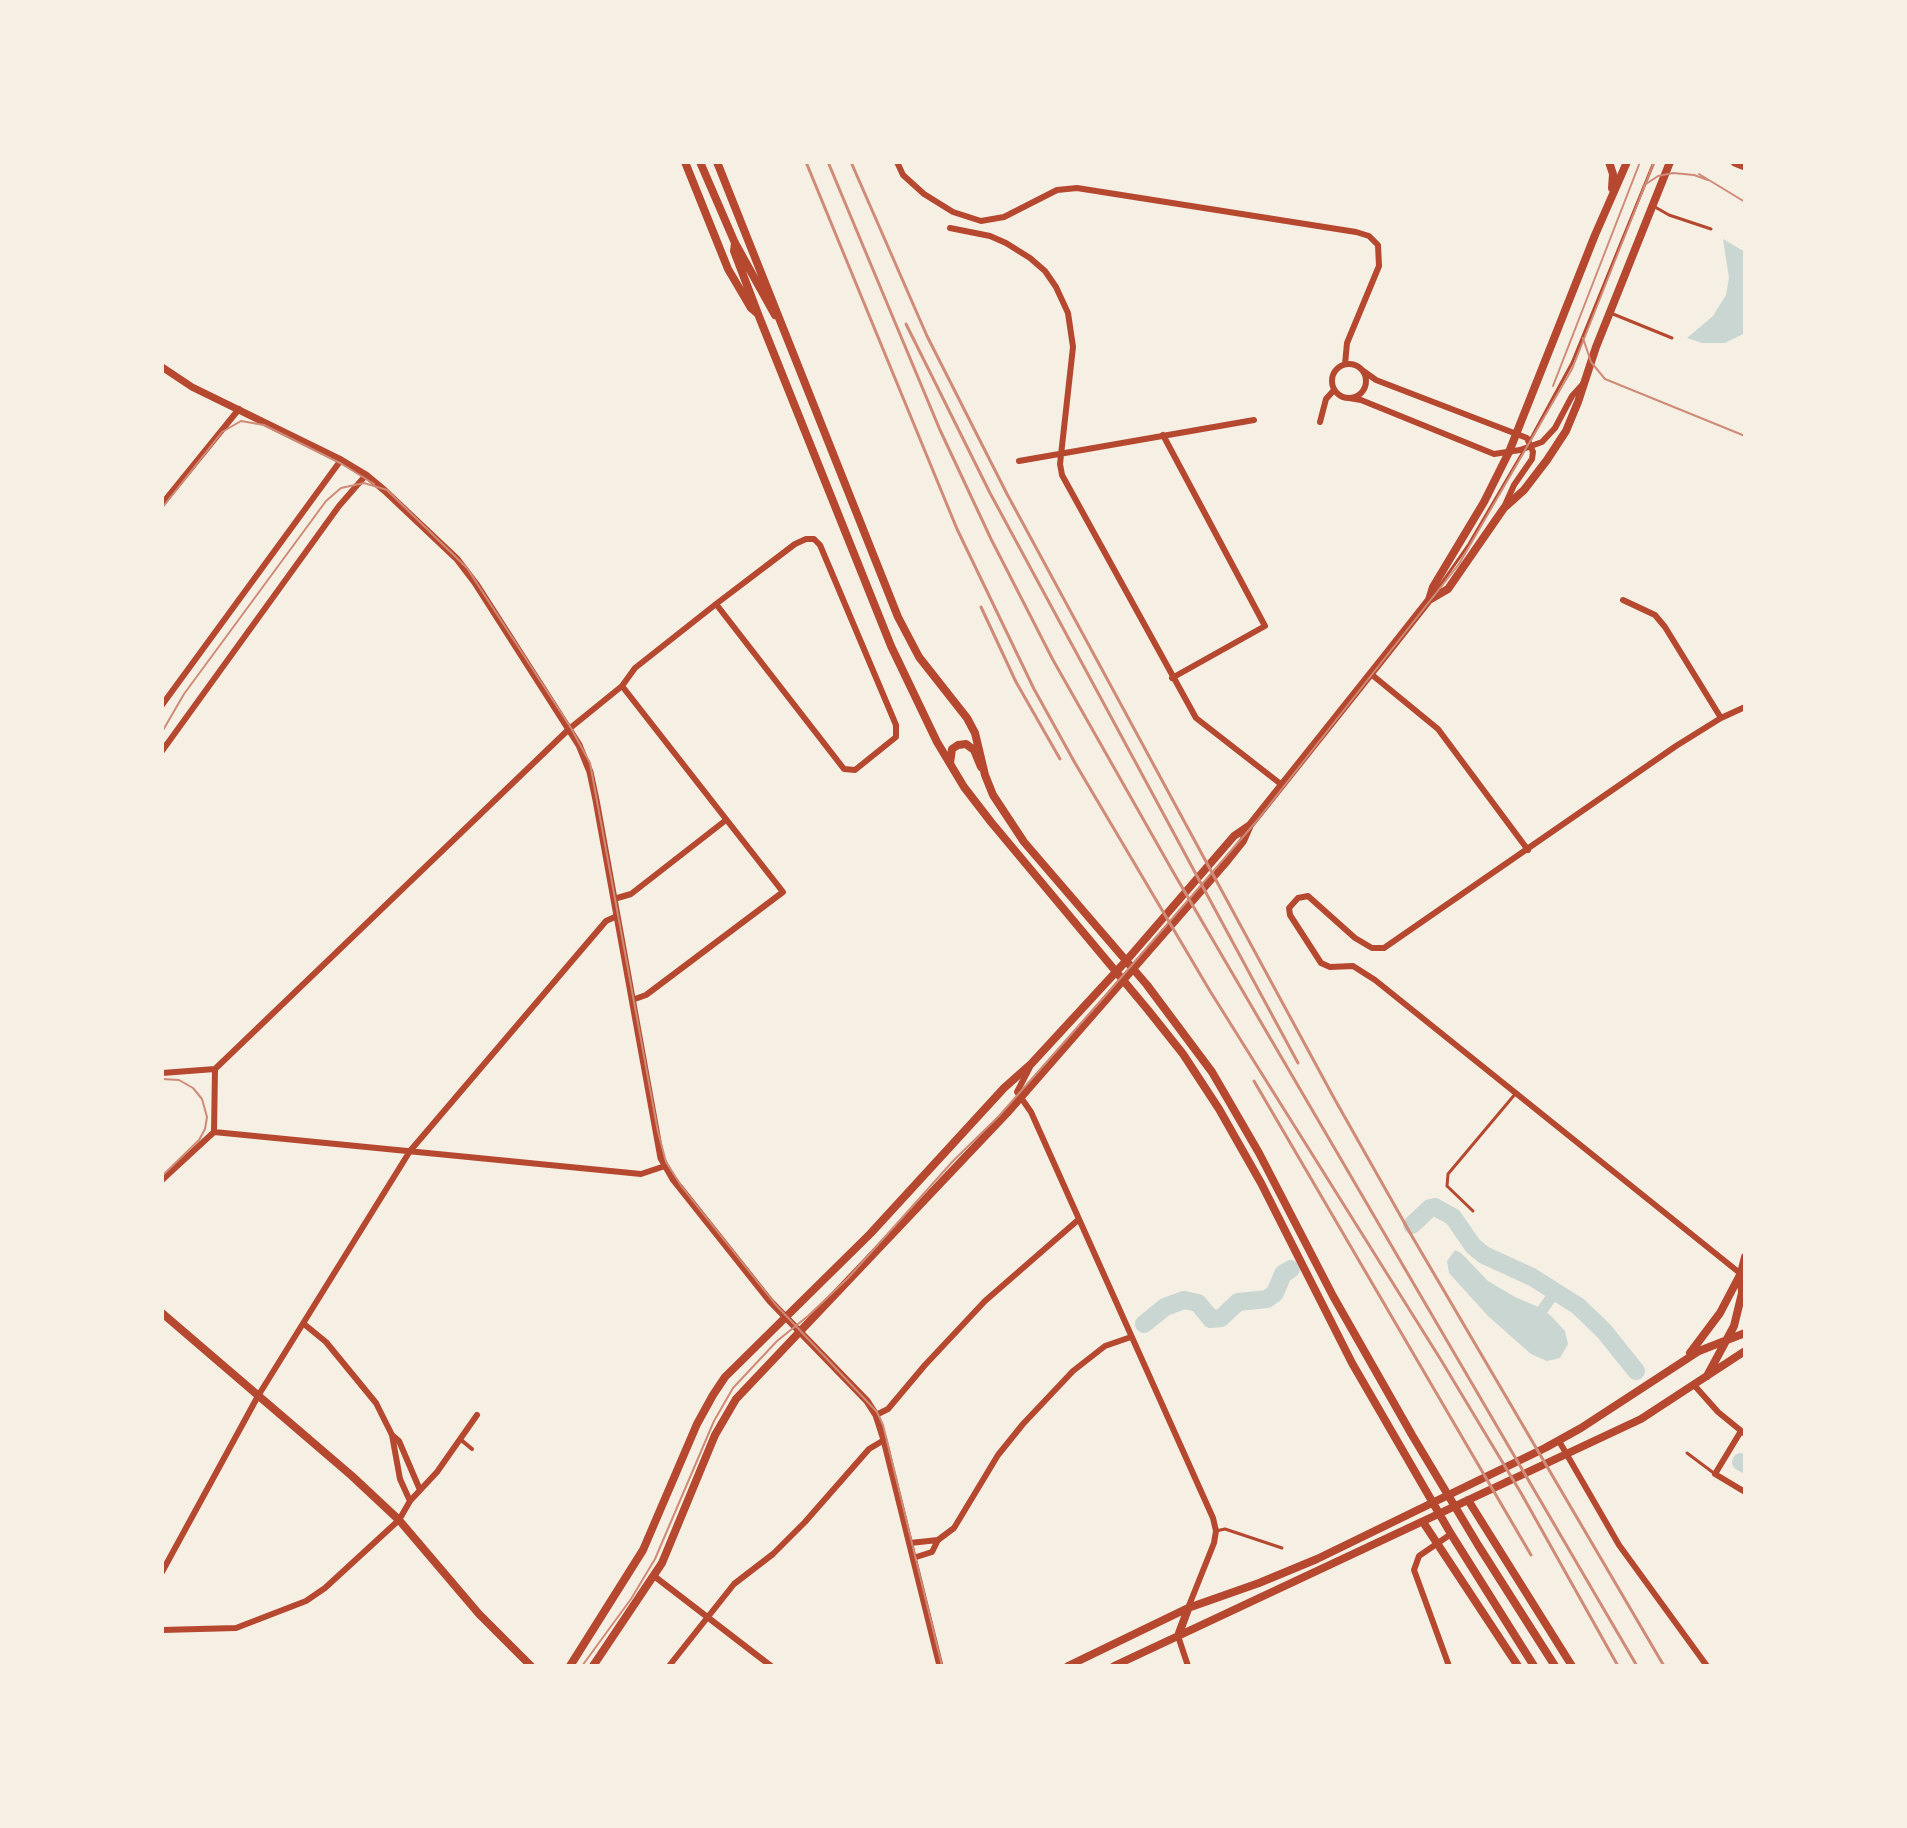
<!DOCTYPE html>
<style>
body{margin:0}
#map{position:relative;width:1907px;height:1828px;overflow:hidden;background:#f6efe4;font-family:Karla,sans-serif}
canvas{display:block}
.frame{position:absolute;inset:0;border:164px solid #f6efe4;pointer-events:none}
</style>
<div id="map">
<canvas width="1907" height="1828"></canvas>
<div class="frame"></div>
</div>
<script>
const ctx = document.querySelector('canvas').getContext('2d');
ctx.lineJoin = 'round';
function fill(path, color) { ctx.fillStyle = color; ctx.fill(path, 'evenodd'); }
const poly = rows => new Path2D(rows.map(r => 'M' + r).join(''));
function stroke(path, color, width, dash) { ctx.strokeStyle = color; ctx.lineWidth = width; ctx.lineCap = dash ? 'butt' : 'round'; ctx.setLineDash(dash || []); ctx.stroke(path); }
fill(poly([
 [1723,239,1745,252,1745,333,1725,343,1702,343,1687,338,1713,316,1726,295,1729,278],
 [1455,1250,1461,1253,1488,1281,1515,1297,1543,1309,1552,1317,1565,1331,1568,1344,1560,1358,1547,1361,1531,1354,1488,1316,1449,1273,1447,1261]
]), '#c9d6d2');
stroke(poly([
 [1543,1309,1555,1292]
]), '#c9d6d2', 11);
stroke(poly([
 [1412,1225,1430,1208,1435,1207,1453,1217,1473,1246,1484,1255,1532,1277,1578,1306,1604,1331,1636,1371],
 [1144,1324,1165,1307,1184,1300,1198,1303,1211,1319,1221,1318,1238,1302,1267,1299,1275,1293,1283,1274,1291,1269],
 [1741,1462,1745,1464]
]), '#c9d6d2', 18);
stroke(poly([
 [1655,207,1669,215,1711,229],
 [1613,314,1672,338],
 [1529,442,1572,363,1654,162],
 [1434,594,1469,544,1523,452],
 [1473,1211,1447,1186,1448,1174,1516,1093],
 [1687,1453,1715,1474],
 [1216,1531,1225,1529,1282,1548]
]), '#b5482f', 3);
stroke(poly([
 [460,1439,472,1449]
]), '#b5482f', 4);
stroke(poly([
 [897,162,903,175,924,194,953,212,981,221,1004,217,1057,190,1077,188,1356,232,1369,236,1378,245,1379,266,1347,343,1345,364],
 [950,228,990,236,1006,243,1030,258,1045,271,1056,287,1068,313,1073,347,1060,464,1062,475,1196,718,1282,785],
 '1332 381a17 17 0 1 1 34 0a17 17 0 1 1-34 0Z',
 [1362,370,1376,380,1527,438,1533,452,1532,459,1514,485,1505,505],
 [1349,398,1361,400,1494,454,1520,450,1542,442,1555,428,1572,396,1582,385],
 [1320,422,1326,399,1334,390],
 [1163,435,1265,626,1172,678],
 [1019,461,1254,420],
 [162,504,239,409],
 [1623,600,1655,615,1665,627,1721,718],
 [1371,674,1438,729,1528,850],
 [622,686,783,892,646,995,632,1000],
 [162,705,341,460],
 [162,751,339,506,366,475],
 [614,899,631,894,726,820],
 [1030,1067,1017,1092,1031,1112,1213,1518,1216,1531,1214,1543,1188,1608],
 [162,1073,215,1069,569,729,622,686,635,668,716,604,795,544,806,539,814,539,820,545,896,725,896,737,855,770,844,769,716,604],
 [214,1132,641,1174,665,1166],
 [162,1180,214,1132,215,1069],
 [1741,1274,1375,980,1353,966,1330,967,1321,963,1290,915,1289,908,1298,898,1308,896,1355,938,1372,948,1384,948,1676,746,1721,718,1745,707],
 [304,1324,326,1342,376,1403,392,1435,400,1479,410,1501],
 [1694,1385,1718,1412,1745,1434],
 [876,1415,888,1409,925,1365,985,1301,1078,1220],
 [1741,1431,1715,1474,1745,1492],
 [392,1435,399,1441,420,1490],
 [1559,1441,1619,1545,1707,1666],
 [910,1543,938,1540],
 [913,1558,932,1552,938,1540,954,1528,998,1455,1023,1424,1073,1371,1105,1346,1131,1337],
 [162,1572,258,1396,410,1151,606,921,617,916],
 [654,1576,771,1666],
 [162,1630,236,1628,306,1601,325,1588,399,1520,410,1501,437,1472,477,1415],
 [1178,1636,1188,1666],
 [669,1666,734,1584,773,1554,805,1522,869,1449,884,1440],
 [1449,1666,1414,1570,1419,1556,1451,1534]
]), '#b5482f', 6);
stroke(poly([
 [162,367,192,387,341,460,366,475,384,490,457,559,476,584,579,745,590,772,596,800,661,1158,673,1179,770,1301,867,1401,876,1415,884,1440,940,1666]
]), '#b5482f', 7);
stroke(poly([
 [685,162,728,269,751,308,758,314],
 [700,162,735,243,775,315],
 [717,162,898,617,919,657,967,718,975,733,985,775,993,795,1024,842,1147,985,1212,1072,1259,1153,1333,1296,1412,1435,1478,1545,1555,1666],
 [1609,162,1613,174,1612,188],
 [735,243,734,251,758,314,891,646,937,742,964,787,991,822,1148,1010,1183,1054,1219,1109,1261,1183,1352,1363,1451,1534,1534,1666],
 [1429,600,1433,587,1484,502,1509,452,1595,235,1627,162],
 [950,763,952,749,958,745,966,744,974,750,981,767],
 [162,1313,352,1476,399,1520,479,1614,531,1666],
 [1690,1353,1720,1313,1741,1273,1745,1257],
 [1707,1376,1734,1326,1742,1293,1741,1274],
 [1468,1500,1572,1666],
 [1423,1522,1518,1666],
 [1178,1636,1188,1609],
 [570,1666,643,1550,697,1424,713,1395,725,1377,870,1234,1004,1088,1031,1064,1126,961,1234,836,1250,825],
 [593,1666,662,1563,715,1435,736,1399,1007,1113,1227,861,1243,841,1250,825,1384,657,1429,600,1448,589,1504,508,1524,490,1547,460,1566,431,1578,402,1596,347,1670,162],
 [1068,1666,1188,1608,1259,1583,1317,1559,1545,1448,1581,1428,1699,1351,1745,1333],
 [1114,1666,1641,1419,1745,1351]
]), '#b5482f', 8);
stroke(poly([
 [1735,162,1745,166]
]), '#b5482f', 9);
stroke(poly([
 [1699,174,1745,202],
 [1643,186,1658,176,1673,173,1694,175,1708,180],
 [1583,338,1591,362,1605,379,1745,436],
 [1553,386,1640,162],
 [162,508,222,432,241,421,264,425,342,464,374,484],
 [162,732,184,694,326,501,341,488,364,483,387,490,467,568,571,728,590,763,658,1132,666,1162,682,1187,776,1305,877,1412,883,1425,942,1666],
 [162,1079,179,1080,193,1088,202,1099,207,1117,205,1129,199,1140,162,1176],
 [582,1666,631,1599,655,1559,714,1421,733,1388,777,1341,808,1316,848,1278,953,1161,999,1116,1105,996,1255,823,1459,564,1572,369,1654,162]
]), '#cf8b77', 2);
stroke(poly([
 [806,162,957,529,1034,689,1075,763,1210,991,1441,1360,1521,1493,1618,1666],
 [828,162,940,430,991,539,1053,660,1172,870,1637,1666],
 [851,162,927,336,1007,494,1334,1098,1413,1238,1664,1666],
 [906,324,990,493,1298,1063],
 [981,607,1016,682,1060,759],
 [1254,1081,1531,1555]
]), '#cf8b77', 3);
</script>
